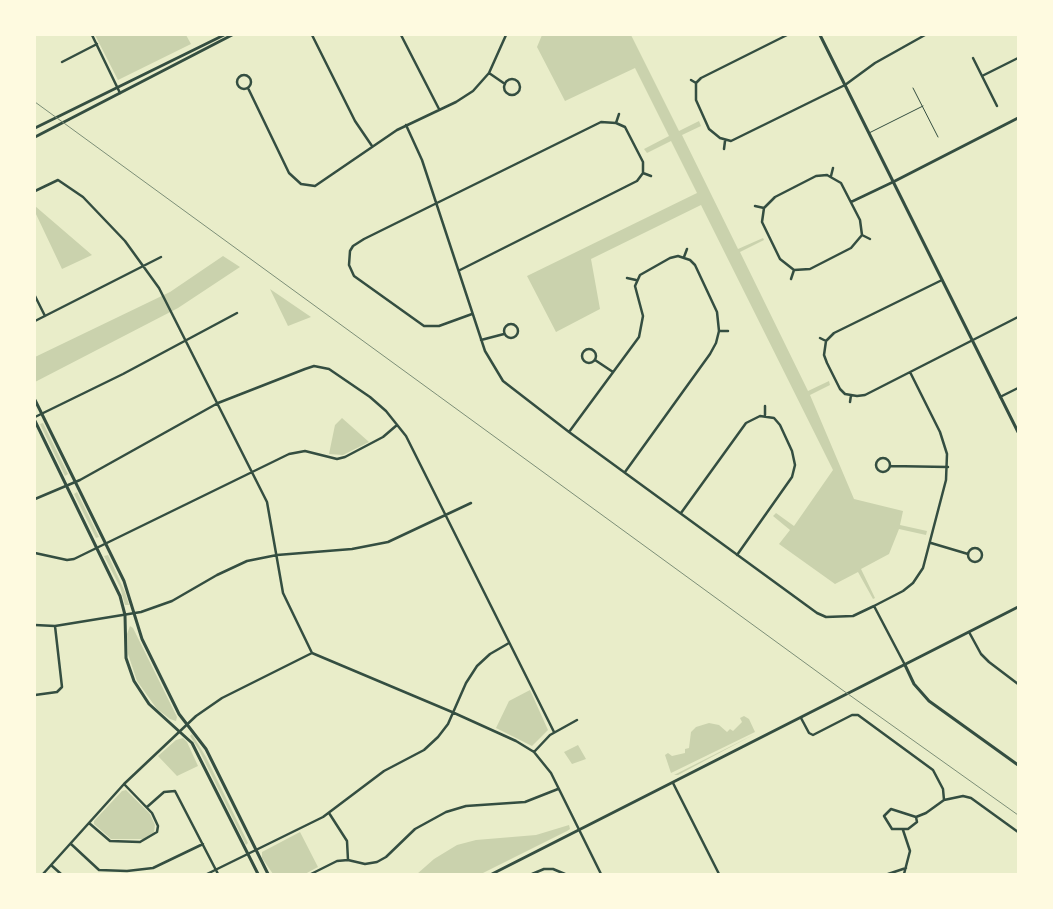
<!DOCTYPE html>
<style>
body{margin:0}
#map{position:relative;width:1053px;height:909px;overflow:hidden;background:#e9edc9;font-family:Figtree,sans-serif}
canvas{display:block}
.frame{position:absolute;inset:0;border:36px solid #fefae0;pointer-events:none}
</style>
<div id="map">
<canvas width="1053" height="909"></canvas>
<div class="frame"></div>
</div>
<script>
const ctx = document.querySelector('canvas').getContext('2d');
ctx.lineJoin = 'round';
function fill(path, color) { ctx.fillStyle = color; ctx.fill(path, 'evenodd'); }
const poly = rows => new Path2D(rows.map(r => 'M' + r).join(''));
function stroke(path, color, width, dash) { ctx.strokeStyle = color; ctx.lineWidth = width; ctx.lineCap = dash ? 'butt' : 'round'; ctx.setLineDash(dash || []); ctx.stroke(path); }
fill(poly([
 [95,35,186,35,191,44,118,80],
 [542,35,631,35,679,131,699,121,701,126,682,135,738,249,763,238,764,240,740,252,808,391,829,381,830,385,810,395,854,499,903,511,900,525,927,531,926,535,899,529,889,554,861,569,875,598,873,599,858,572,835,584,779,544,790,530,773,516,776,513,794,526,833,470,701,205,591,259,600,309,556,332,527,276,697,193,671,141,647,153,644,149,669,136,635,68,565,101,537,47],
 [35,206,92,255,62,269,35,212],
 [223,256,240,267,178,308,35,382,35,357,170,292],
 [270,289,311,317,288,326],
 [342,418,369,442,343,455,329,454,335,425],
 [43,423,68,474,65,476,40,424],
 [77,492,99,537,96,538,74,494],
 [108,555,125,592,129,605,125,605,120,587,104,556],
 [130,626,133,628,177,717,176,721,170,719,157,709,137,681,128,654,127,634],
 [530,690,548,730,532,746,496,728,509,701],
 [744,716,749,719,755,732,671,773,665,755,668,753,672,756,685,753,685,749,689,748,691,732,696,727,709,723,719,725,727,732,730,729,733,731,742,722,740,718],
 [192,734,206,757,248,843,246,845,199,750,190,736],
 [755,734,678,775,674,775],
 [183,738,187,742,198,766,177,776,158,756,176,740],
 [578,745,586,759,572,764,564,752],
 [126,790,150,814,155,825,154,832,144,839,111,839,94,824,94,821,122,791],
 [569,825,570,829,567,831,481,874,417,874,434,859,457,845,476,840,536,835],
 [300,832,318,867,305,874,273,874,262,858,262,852]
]), '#cad2ad');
stroke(poly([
 [913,88,938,137],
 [869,133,923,106]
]), '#344e41', 1);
stroke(poly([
 [92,35,120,93],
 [312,35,355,121,372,146],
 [401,35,439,109],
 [973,58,997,106],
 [62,62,97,44],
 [489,73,505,84],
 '237 82a7 7 0 1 1 14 0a7 7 0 1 1-14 0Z',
 [982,76,1018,58],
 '504 87a8 8 0 1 1 16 0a8 8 0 1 1-16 0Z',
 [691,80,696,83],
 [696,83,696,100,709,129,720,138,731,141,845,85,875,63,925,35],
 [696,83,701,78,787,35],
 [248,88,289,173,301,184,315,186,397,130,456,102,473,91,489,73,506,35],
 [616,123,619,114],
 [406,125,422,160,485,351,503,381,569,432,817,613,826,617,853,616,874,606,903,591,913,583,923,568,946,480,947,454,940,432,910,372],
 [724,149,725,141],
 [643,173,651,176],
 [827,175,841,183,860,220,862,235,851,248,810,269,794,270,780,259,762,222,764,208,775,197,816,176,827,175],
 [831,176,833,168],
 [35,191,58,180,83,197,125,241,159,288,267,502,283,593,312,653,452,712,516,741,534,752,551,773,601,874],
 [851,202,893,182],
 [755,206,764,208],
 [862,235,870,239],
 [684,257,687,249],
 [460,270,637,181,643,173,643,162,625,127,616,123,601,122,364,239,353,246,350,251,349,265,354,276,424,326,439,326,472,314],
 [627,278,636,280],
 [791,279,794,270],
 [35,296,45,316],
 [35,321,161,257],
 '504 331a7 7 0 1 1 14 0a7 7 0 1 1-14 0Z',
 [719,331,728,331],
 [820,338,826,341],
 [481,340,504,334],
 [826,341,824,355,827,363,840,389,845,394,857,396,865,395,1018,317],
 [826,341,834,333,942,280],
 '582 356a7 7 0 1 1 14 0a7 7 0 1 1-14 0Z',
 [595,360,613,372],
 [1000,397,1018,388],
 [850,402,851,395],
 [765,415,765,406],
 [35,417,123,374,237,313],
 [569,432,639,337,643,316,635,286,640,275,670,258,678,256,690,260,695,265,717,312,719,331,716,343,710,354,625,472],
 '876 465a7 7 0 1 1 14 0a7 7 0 1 1-14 0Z',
 [890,466,948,467],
 [35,499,80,480,218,403,305,369,314,366,329,369,370,397,386,411,406,436,554,732],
 [681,513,746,423,760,416,774,418,780,425,792,451,795,465,792,477,737,555],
 [931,543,968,554],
 '968 555a7 7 0 1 1 14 0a7 7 0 1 1-14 0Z',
 [35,553,67,560,74,559,289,454,305,451,337,459,345,457,383,437,397,425],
 [874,606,905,665],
 [35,625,55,626,141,612,172,601,217,575,247,561,277,555,352,549,388,542,471,503],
 [969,632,981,654,989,662,1018,684],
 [35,695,57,692,62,687,55,626],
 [801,718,809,733,813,735,852,715,858,715,933,770,943,789,944,800,963,796,971,798,1018,832],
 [534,752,550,735,577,720],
 [673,783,719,874],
 [147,807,164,792,175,791,218,874],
 [329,813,347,841,348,860],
 [916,817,891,809,884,816,892,829,908,829,917,822,916,817,926,813,944,800],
 [89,823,110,841,140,842,157,832,158,826,152,813,124,784],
 [903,830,910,851,904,874],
 [71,844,99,870,127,871,153,868,203,844],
 [51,865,61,874],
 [43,874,124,784,196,716,222,698,312,653],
 [207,874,323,817,384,771,424,750,438,737,448,724,466,683,477,666,490,654,509,643],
 [311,874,337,861,348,860,365,864,377,862,386,857,415,829,446,812,466,806,525,802,558,789],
 [532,874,544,869,553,869,565,874],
 [888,874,906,868]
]), '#344e41', 2.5);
stroke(poly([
 [820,35,1018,432],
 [35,128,224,35],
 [35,137,232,35],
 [893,182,1018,118],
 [905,665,914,684,929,701,1018,765]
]), '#344e41', 3);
stroke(poly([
 [35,400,124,581,142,639,179,714,206,749,268,874],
 [35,421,120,596,125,615,126,658,134,681,149,704,192,743,258,874],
 [492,874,1018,607]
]), '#344e41', 3);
stroke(poly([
 [35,102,841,689,1018,815]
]), '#7c8e77', 1);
</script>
